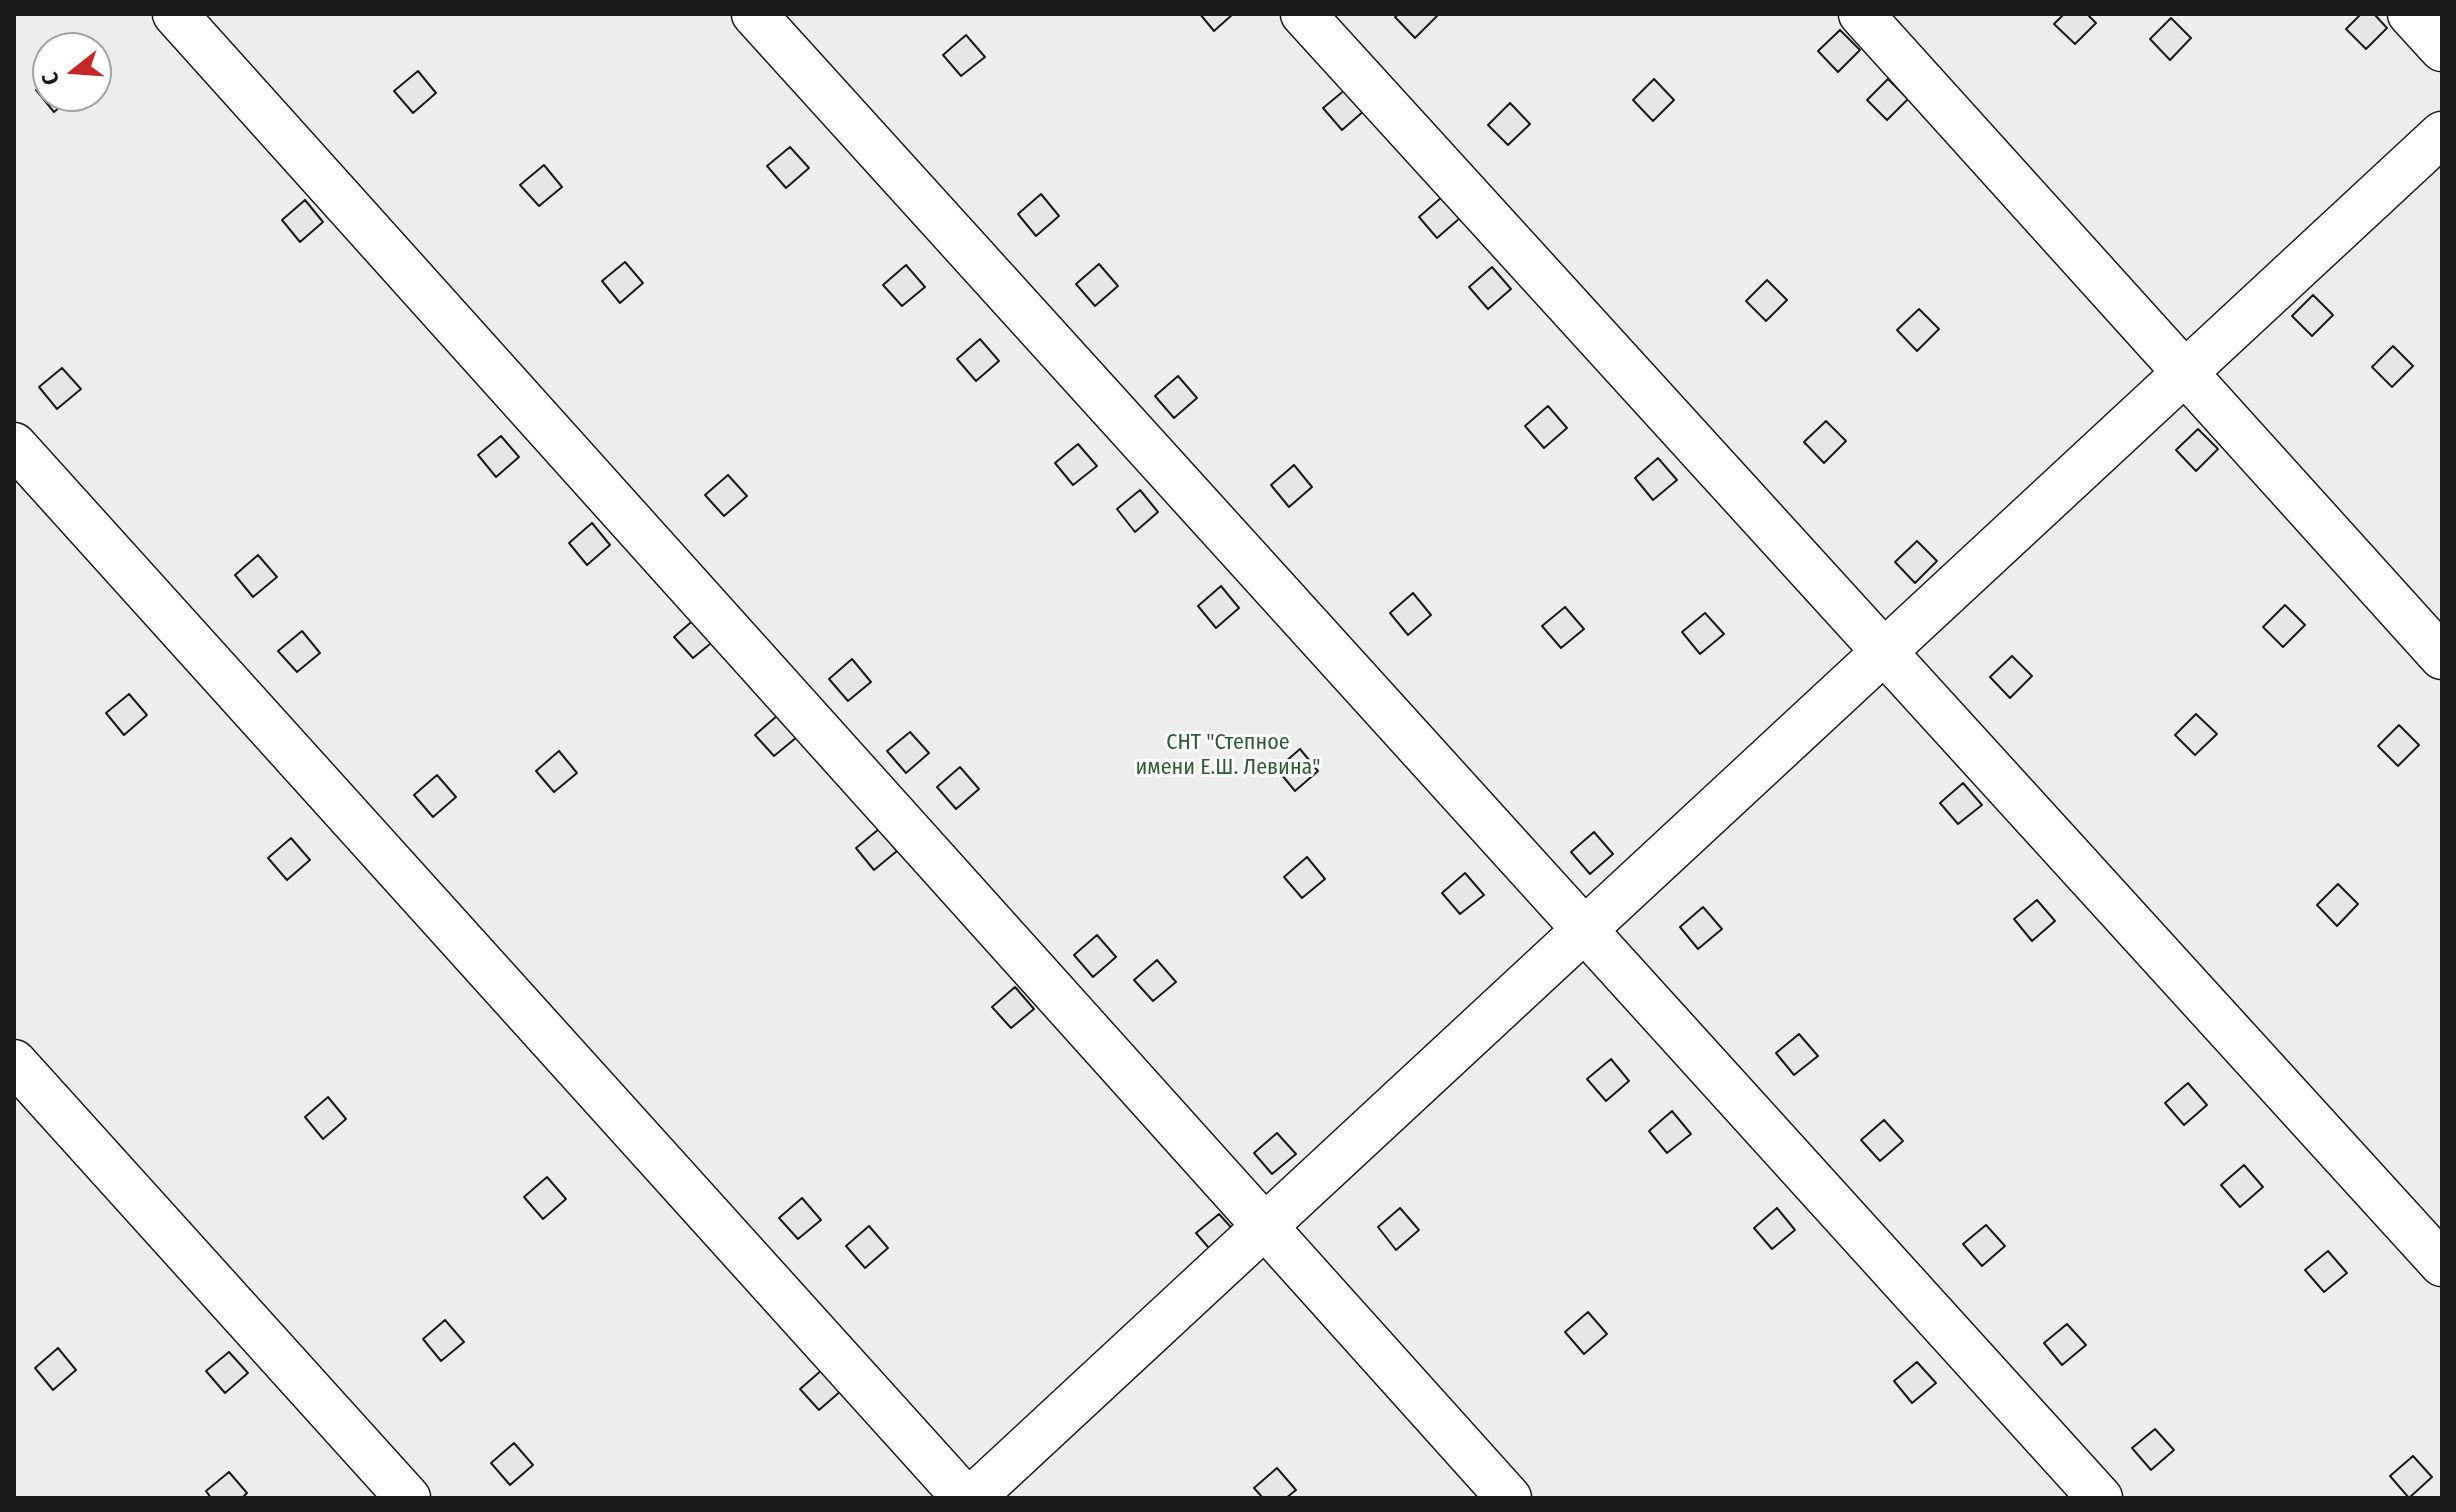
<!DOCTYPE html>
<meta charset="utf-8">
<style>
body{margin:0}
#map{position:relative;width:2456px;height:1512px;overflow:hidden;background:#fff;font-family:"Fira Sans Condensed",sans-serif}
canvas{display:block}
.frame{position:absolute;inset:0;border:16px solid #1a1a1a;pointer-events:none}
.north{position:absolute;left:32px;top:32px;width:80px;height:80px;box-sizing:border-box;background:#fff;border:2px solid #a3a3a3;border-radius:50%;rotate:253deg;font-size:22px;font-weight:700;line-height:32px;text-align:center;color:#1a1a1a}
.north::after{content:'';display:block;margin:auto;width:28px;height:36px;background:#c62828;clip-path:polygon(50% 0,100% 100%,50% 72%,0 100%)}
</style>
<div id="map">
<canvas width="2456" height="1512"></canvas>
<div class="frame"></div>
<div class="north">С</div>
</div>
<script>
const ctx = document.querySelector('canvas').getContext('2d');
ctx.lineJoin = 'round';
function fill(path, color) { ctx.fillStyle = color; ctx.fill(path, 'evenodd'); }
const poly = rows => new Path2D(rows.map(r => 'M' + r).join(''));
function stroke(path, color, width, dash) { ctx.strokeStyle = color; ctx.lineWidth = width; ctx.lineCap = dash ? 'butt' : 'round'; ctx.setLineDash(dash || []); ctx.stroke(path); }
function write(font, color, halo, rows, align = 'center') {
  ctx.font = font + ' "Fira Sans Condensed",sans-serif'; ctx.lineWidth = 6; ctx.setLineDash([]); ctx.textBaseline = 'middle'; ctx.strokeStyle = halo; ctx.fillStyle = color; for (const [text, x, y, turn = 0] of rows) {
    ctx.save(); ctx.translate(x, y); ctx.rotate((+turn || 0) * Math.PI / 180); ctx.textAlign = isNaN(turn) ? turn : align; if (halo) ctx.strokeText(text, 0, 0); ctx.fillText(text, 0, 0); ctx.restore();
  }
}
const built = poly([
 [14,14,2442,14,2442,1498,14,1498,14,14],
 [48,48,96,48,96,96,48,96,48,48]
]);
fill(built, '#ededed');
stroke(built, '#6a6a6a', 2);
const building = poly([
 [1200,14,1233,14,1214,31,1200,14],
 [1399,14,1435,14,1437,16,1415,38,1395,17,1399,14],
 [2064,14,2087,14,2096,23,2075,44,2054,24,2064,14],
 [2361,14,2374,14,2387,28,2366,49,2346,29,2361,14],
 [2171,18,2191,38,2170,60,2150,39,2171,18],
 [1840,30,1860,50,1838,72,1818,51,1840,30],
 [966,35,985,57,961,76,943,55,966,35],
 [418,71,436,93,413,113,394,91,418,71],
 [1654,79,1674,100,1653,121,1633,100,1654,79],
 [1888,79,1908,99,1887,120,1867,100,1888,79],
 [48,80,48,96,73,96,54,112,36,90,48,80],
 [1346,89,1365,110,1342,130,1323,108,1346,89],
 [1510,103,1530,124,1508,145,1488,125,1510,103],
 [790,147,809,168,786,188,767,166,790,147],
 [544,165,562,187,539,206,520,185,544,165],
 [1041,194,1059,216,1036,236,1018,214,1041,194],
 [1442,197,1460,218,1437,238,1419,217,1442,197],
 [305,200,323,222,300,242,282,220,305,200],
 [625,262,643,283,620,303,602,281,625,262],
 [1099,264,1118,286,1095,306,1076,284,1099,264],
 [906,265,925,287,902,306,883,285,906,265],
 [1492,267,1511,289,1488,309,1469,287,1492,267],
 [1767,280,1787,300,1766,321,1746,301,1767,280],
 [2313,295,2333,315,2312,336,2292,316,2313,295],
 [1919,309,1939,329,1917,351,1897,330,1919,309],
 [980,339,999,361,976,381,957,359,980,339],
 [2393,346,2413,366,2392,387,2372,367,2393,346],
 [62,368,81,389,57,409,39,387,62,368],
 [1178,376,1197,398,1174,418,1155,396,1178,376],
 [1548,406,1567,428,1544,448,1525,426,1548,406],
 [1826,421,1846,441,1824,463,1804,442,1826,421],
 [2198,429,2218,449,2196,471,2176,450,2198,429],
 [501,436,519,457,496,477,478,455,501,436],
 [1078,444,1097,466,1073,485,1055,463,1078,444],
 [1658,458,1677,480,1653,500,1635,478,1658,458],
 [1294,465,1312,487,1289,507,1271,485,1294,465],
 [728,475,747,496,724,516,705,495,728,475],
 [1140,490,1158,512,1135,532,1117,509,1140,490],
 [592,523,610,545,587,565,569,543,592,523],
 [1917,541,1937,561,1915,583,1895,562,1917,541],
 [258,555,277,577,253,597,235,575,258,555],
 [1221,586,1239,608,1216,628,1198,606,1221,586],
 [1413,593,1431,615,1408,635,1390,613,1413,593],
 [2285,605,2305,625,2283,647,2263,627,2285,605],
 [1565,607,1584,629,1561,648,1542,626,1565,607],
 [1705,613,1724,634,1700,654,1682,632,1705,613],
 [697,617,716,639,693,658,674,637,697,617],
 [302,631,320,653,297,672,278,651,302,631],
 [2012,656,2032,676,2010,698,1990,677,2012,656],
 [852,659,871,682,848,701,829,679,852,659],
 [129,694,147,715,124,735,106,713,129,694],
 [2196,714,2217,734,2195,755,2175,735,2196,714],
 [778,715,797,737,774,756,755,735,778,715],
 [2399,725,2419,745,2398,766,2378,746,2399,725],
 [910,732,929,753,906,773,887,751,910,732],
 [1300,749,1318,771,1295,791,1277,769,1300,749],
 [559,751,577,773,554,792,536,771,559,751],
 [960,767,979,789,956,809,937,787,960,767],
 [437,775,456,797,433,817,414,795,437,775],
 [1963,783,1982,805,1958,824,1940,803,1963,783],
 [879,829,897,851,874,870,856,848,879,829],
 [1594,832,1613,854,1590,874,1571,852,1594,832],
 [291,838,310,860,287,880,268,858,291,838],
 [1307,857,1325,879,1302,898,1284,877,1307,857],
 [1465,873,1484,895,1460,914,1442,893,1465,873],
 [2338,884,2358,904,2337,926,2317,905,2338,884],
 [2037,900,2055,921,2032,941,2014,919,2037,900],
 [1703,907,1722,929,1698,949,1680,927,1703,907],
 [1097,935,1116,957,1093,977,1074,955,1097,935],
 [1157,960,1176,982,1153,1001,1134,980,1157,960],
 [1015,987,1034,1009,1011,1028,992,1007,1015,987],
 [1799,1034,1818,1056,1794,1075,1776,1053,1799,1034],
 [1611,1059,1629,1081,1606,1101,1587,1079,1611,1059],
 [2188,1083,2207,1105,2184,1125,2165,1103,2188,1083],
 [328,1097,346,1119,323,1139,305,1117,328,1097],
 [1672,1111,1691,1134,1667,1153,1649,1131,1672,1111],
 [1884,1120,1903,1141,1880,1161,1861,1140,1884,1120],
 [1277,1133,1296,1154,1272,1174,1254,1153,1277,1133],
 [2244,1165,2263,1187,2240,1207,2221,1185,2244,1165],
 [547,1177,566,1199,543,1219,524,1197,547,1177],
 [802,1198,821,1220,798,1239,779,1218,802,1198],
 [1400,1208,1419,1230,1396,1250,1378,1227,1400,1208],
 [1777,1208,1795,1230,1772,1249,1754,1228,1777,1208],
 [1219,1214,1238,1235,1215,1255,1196,1233,1219,1214],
 [1986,1225,2005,1246,1982,1266,1963,1244,1986,1225],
 [869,1226,888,1248,865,1268,846,1246,869,1226],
 [2328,1251,2347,1273,2324,1292,2305,1270,2328,1251],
 [1588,1312,1607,1334,1584,1354,1565,1332,1588,1312],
 [445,1320,464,1342,441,1361,423,1339,445,1320],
 [2067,1324,2086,1345,2062,1365,2044,1343,2067,1324],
 [58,1348,76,1370,53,1390,35,1368,58,1348],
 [229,1352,248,1373,225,1393,206,1371,229,1352],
 [1917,1362,1936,1383,1912,1403,1894,1381,1917,1362],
 [823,1369,842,1390,819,1410,800,1389,823,1369],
 [2155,1429,2174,1450,2151,1470,2132,1448,2155,1429],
 [514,1443,533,1465,510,1485,491,1463,514,1443],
 [2413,1456,2432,1477,2409,1498,2390,1476,2413,1456],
 [1277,1468,1296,1490,1286,1498,1263,1498,1254,1488,1277,1468],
 [229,1472,247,1493,242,1498,211,1498,206,1491,229,1472]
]);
fill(building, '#e6e6e6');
stroke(building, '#1a1a1a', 2);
const minor = poly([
 [175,14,1509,1498],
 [754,14,2100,1498],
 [1303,14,2442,1264],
 [1861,14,2442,657],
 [2410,14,2442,49],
 [14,445,965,1498],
 [14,1062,408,1498],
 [972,1498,2442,134]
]);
stroke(minor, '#1a1a1a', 47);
stroke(minor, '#fff', 44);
write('22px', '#2b5a34', '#fff', [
 ["СНТ \"Степное",1228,743],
 ["имени Е.Ш. Левина\"",1228,768]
]);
</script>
